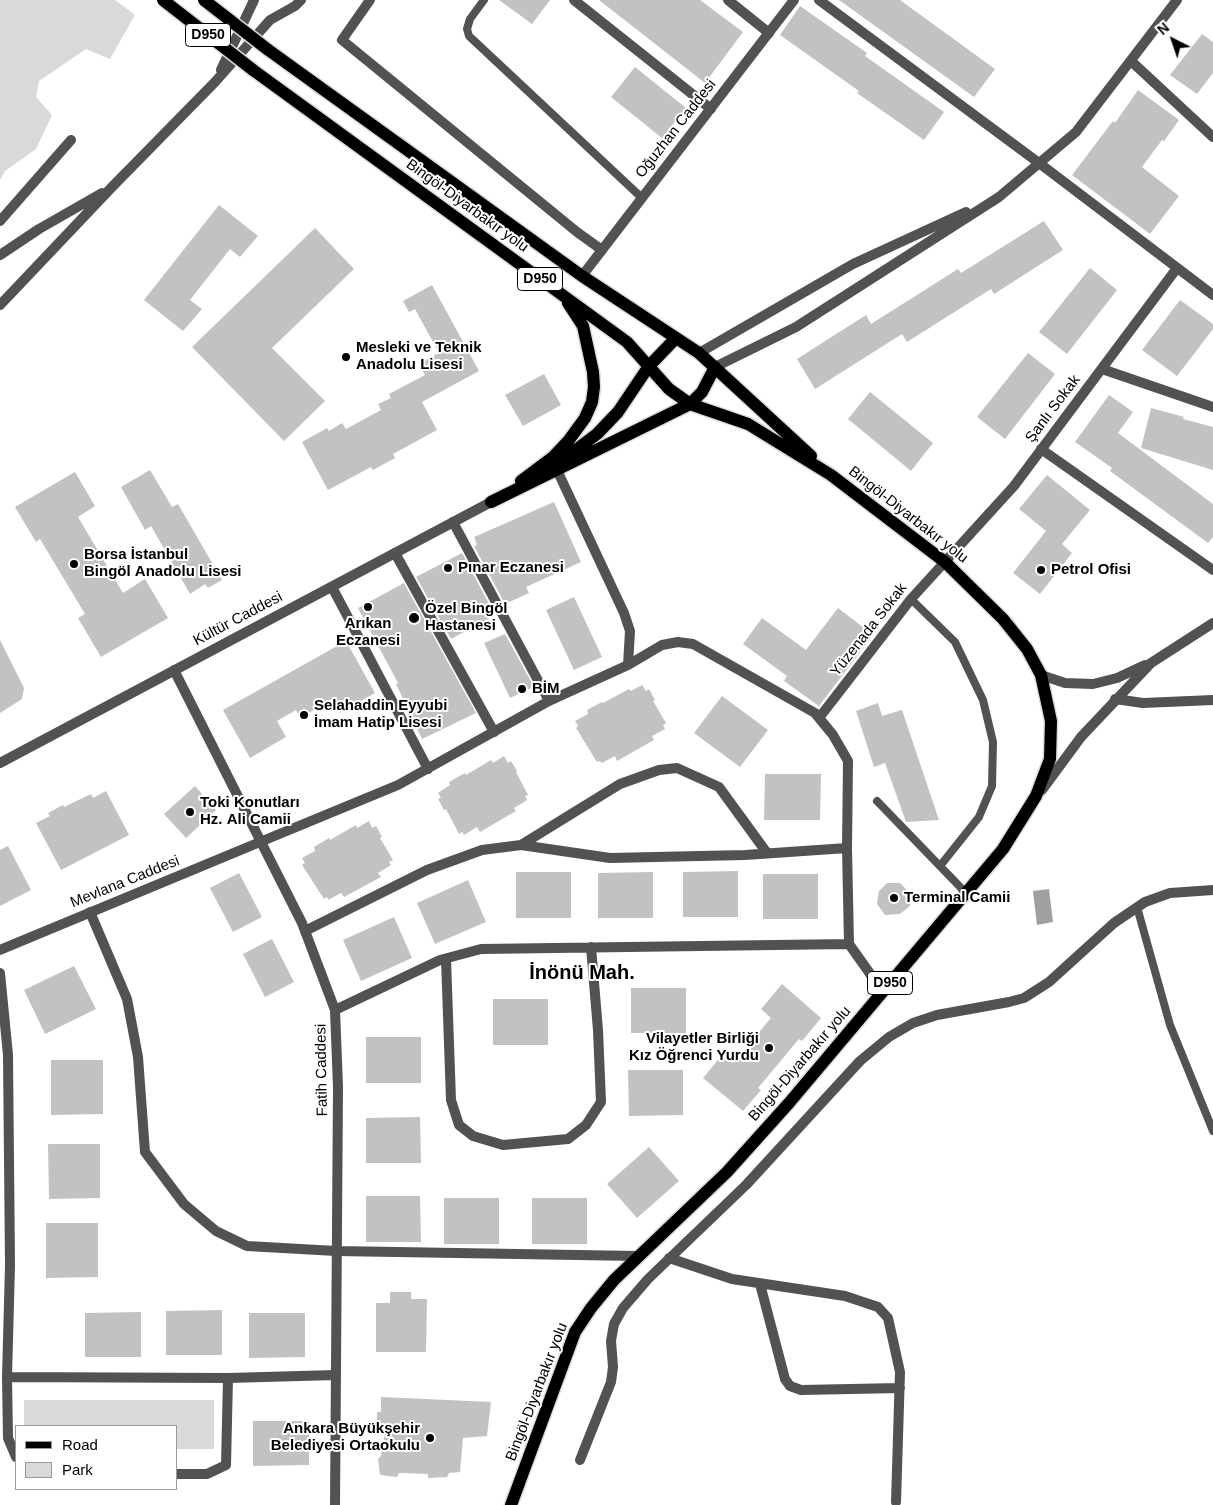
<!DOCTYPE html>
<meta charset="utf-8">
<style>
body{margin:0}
#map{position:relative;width:1213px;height:1505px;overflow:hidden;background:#fff;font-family:Helvetica,sans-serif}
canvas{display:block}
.legend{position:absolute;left:15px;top:1425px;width:162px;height:65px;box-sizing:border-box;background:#fff;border:1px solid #999;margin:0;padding:6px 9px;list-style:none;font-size:15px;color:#000}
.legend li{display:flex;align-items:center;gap:10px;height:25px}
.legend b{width:25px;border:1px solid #999}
.north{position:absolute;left:1148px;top:15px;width:50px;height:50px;-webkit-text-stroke:4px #fff;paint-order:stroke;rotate:319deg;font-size:14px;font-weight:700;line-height:20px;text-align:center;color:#000}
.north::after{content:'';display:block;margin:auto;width:18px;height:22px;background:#000;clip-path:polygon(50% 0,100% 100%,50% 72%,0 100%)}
</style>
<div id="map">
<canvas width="1213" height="1505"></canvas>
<ul class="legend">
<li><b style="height:6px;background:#000"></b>Road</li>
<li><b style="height:14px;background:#d9d9d9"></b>Park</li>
</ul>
<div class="north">N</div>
</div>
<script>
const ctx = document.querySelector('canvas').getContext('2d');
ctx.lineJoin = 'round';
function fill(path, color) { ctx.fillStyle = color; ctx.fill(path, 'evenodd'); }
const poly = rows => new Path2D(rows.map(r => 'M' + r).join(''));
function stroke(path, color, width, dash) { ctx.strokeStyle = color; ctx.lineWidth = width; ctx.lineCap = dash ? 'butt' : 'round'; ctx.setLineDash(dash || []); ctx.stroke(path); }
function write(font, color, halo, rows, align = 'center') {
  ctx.font = font + ' Helvetica,sans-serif'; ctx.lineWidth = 4; ctx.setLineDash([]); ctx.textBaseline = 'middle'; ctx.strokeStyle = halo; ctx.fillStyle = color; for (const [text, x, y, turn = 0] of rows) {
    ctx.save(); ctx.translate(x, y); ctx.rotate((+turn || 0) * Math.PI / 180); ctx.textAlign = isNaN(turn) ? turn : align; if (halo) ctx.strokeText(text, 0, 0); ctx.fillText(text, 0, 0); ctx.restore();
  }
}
fill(poly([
 [0,0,115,0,135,15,110,59,86,49,39,81,36,97,52,115,36,149,5,171,0,180],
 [24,1400,214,1400,214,1449,176,1449,176,1426,24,1426]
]), '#d9d9d9');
fill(poly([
 [1049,889,1053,922,1037,925,1033,891]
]), '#a0a0a0');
fill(poly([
 [499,0,550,0,532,24],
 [599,0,700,0,743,32,705,83],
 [839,0,900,0,995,69,974,97],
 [800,6,867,53,865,56,944,112,924,140,857,93,859,91,780,35],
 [1202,34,1213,42,1213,73,1197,94,1170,75],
 [635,67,686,108,662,138,611,97],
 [1138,90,1179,120,1164,141,1162,140,1142,167,1179,196,1150,234,1072,175,1113,121,1115,123],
 [219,205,258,236,240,257,230,249,190,300,202,309,183,331,144,300],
 [1044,221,1063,250,994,294,991,289,907,342,902,334,815,389,797,359,866,315,871,324,958,269,961,273],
 [315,228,354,269,272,348,325,401,284,441,192,347],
 [1090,268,1117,290,1067,354,1039,332],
 [432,285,479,371,422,402,437,430,393,454,395,458,373,470,371,467,328,490,302,442,327,428,329,431,342,423,346,429,381,410,378,404,391,398,389,394,425,375,419,364,439,353,415,309,409,312,403,301],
 [1180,300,1213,324,1213,329,1177,376,1142,350],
 [1028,353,1055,374,1005,439,977,417],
 [544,374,561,405,523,426,505,395],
 [870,392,933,443,911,471,848,419],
 [1109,395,1133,412,1118,433,1213,504,1213,537,1208,543,1110,471,1112,468,1075,442],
 [1151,408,1184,417,1183,419,1213,427,1213,470,1141,448],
 [150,470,172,507,178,504,222,580,208,588,205,584,190,594,151,526,145,530,121,487],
 [75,472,95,506,78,517,123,593,145,579,168,618,101,657,78,618,85,614,40,539,36,542,15,507],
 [1047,475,1090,510,1062,544,1072,553,1040,594,1013,573,1046,531,1019,509],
 [554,502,581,562,526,587,529,593,505,604,474,546,477,545,474,537],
 [462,553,495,615,451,639,416,577],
 [404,583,476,713,422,739,396,684,398,683,358,608],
 [574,597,602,657,574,670,546,610],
 [838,608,873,635,819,706,784,681,787,676,743,644,762,618,806,650],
 [505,634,534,687,510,698,484,643],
 [0,640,24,688,22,699,0,713],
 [346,641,375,693,340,713,332,699,300,718,296,710,277,721,286,737,250,758,223,710],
 [642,685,646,691,649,689,655,700,653,701,666,723,663,725,665,729,652,736,654,740,617,761,615,756,602,763,600,761,597,762,576,728,578,726,575,721,588,714,587,710,602,702,603,703,629,689,631,691],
 [722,696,768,730,740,767,694,733],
 [878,703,882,716,902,710,939,820,906,822,885,763,874,767,856,711],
 [504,756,508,763,511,761,517,771,516,772,528,795,525,796,527,800,514,808,516,811,480,832,477,827,464,835,462,832,459,834,446,809,444,810,438,799,441,798,438,793,450,785,449,782,465,773,466,775,491,760,493,763],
 [765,774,821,774,820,820,764,820],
 [195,786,216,810,186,838,164,814],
 [106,791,129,835,61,870,36,823,50,816,48,813,63,805,64,807,91,794,93,798],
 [369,821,372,828,376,826,382,837,380,838,393,860,389,862,391,865,378,873,381,877,344,897,341,893,328,900,327,897,324,899,302,865,305,863,302,858,315,851,314,847,329,838,330,840,356,825,357,828],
 [8,846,31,890,0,906,0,850],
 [738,871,738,917,683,917,683,872],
 [516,872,571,872,571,918,516,918],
 [653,872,653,918,598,918,598,873],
 [239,873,262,917,233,932,210,888],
 [763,874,818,874,818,919,763,919],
 [468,880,486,922,435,944,417,903],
 [887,883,900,883,910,893,910,906,900,914,885,915,877,904,879,891],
 [394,917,412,958,361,981,343,940],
 [272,939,294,982,265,997,243,954],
 [74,966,96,1009,45,1034,24,990],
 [782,984,821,1018,802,1041,799,1039,758,1088,761,1090,743,1111,703,1078,722,1055,733,1063,771,1018,761,1009],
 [631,988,686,988,686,1033,631,1033],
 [493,999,548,999,548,1045,493,1045],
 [366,1037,421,1037,421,1083,366,1083],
 [51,1060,103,1060,103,1114,51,1115],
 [628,1070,683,1070,683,1115,629,1116],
 [420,1117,421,1163,366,1163,366,1118],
 [48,1144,100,1144,100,1198,49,1199],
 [649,1147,679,1181,637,1218,607,1184],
 [366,1196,420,1196,421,1242,366,1242],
 [444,1198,499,1198,499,1244,444,1244],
 [532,1198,587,1198,587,1244,532,1244],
 [46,1223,98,1223,98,1277,46,1278],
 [390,1292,411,1292,411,1299,427,1299,426,1352,376,1352,376,1303,390,1303],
 [222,1310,222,1355,166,1355,166,1311],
 [141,1312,141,1357,85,1357,85,1313],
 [249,1313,305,1313,305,1357,249,1358],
 [381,1397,491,1402,487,1436,463,1438,460,1472,449,1473,447,1477,428,1478,428,1474,399,1473,397,1477,380,1475,378,1459,381,1456,386,1427,377,1427,377,1412,381,1412],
 [253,1421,309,1421,309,1465,253,1466]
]), '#c2c2c2');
const primary = poly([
 [267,49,582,276,699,353,811,456],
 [253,70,627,342,669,389,690,404,748,424,831,475,945,562,1003,619,1027,649,1041,675,1051,721,1050,759,1036,796,1003,849,789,1103,727,1172,614,1280,591,1308,575,1332,511,1505],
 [556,461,577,449,597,434,618,412,649,366,676,338],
 [521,481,553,457,569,440,585,418,592,402,594,387,593,372,583,326,568,303],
 [491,502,690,404,702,392,715,367]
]);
stroke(primary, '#dbdbdb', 15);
stroke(poly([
 [484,0,470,19,467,29,469,36,642,198],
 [911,599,955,642,983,700,993,742,992,786,979,817,940,866],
 [877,801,966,893],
 [1137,907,1170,1025,1213,1131]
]), '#525252', 8);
stroke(poly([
 [370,0,342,40,577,232,602,250],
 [728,0,769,33],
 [819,0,1039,163,1213,295],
 [1131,61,1213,137],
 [221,70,254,0],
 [0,221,71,140],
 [0,255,39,229,102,193],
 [0,305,112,187,215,82,270,20,295,6,301,0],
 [1102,369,1213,407],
 [1041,449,1213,570],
 [557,470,624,613,630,631,628,665],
 [453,522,549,701],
 [395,553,494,732],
 [332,587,428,769],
 [1041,675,1065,683,1093,684,1117,678,1145,665],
 [1115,699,1143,703,1213,700],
 [819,718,911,599,1014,486,1177,268],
 [1042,790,1081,737,1151,663,1213,623],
 [260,842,398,785,549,701,628,665,662,645,678,642,693,644,815,713,833,735,848,761,847,848,849,944,883,992],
 [521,845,620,784,659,770,677,768,719,787,767,853],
 [90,912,127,999,138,1057,145,1152,184,1204,216,1231,247,1246,336,1251,638,1256],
 [305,931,427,870,482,850,521,845,610,858,745,855,847,848],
 [446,959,451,1100,459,1125,473,1136,503,1145,568,1139,586,1125,601,1102,598,1030,591,947],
 [0,973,8,1055,10,1265,7,1377,8,1438,16,1457],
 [335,1010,440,960,481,949,849,944],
 [669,1258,732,1279,845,1296,878,1307,888,1318,900,1372,896,1502],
 [760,1284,785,1379,790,1386,801,1390,900,1388],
 [7,1377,228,1378,336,1375],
 [580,1460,611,1382,613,1367,611,1341,614,1324,623,1308,648,1279,746,1185,860,1061,889,1037,913,1023,937,1015,1009,1002,1024,998,1049,982,1114,923,1145,902,1170,893,1213,890],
 [176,1474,207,1474,226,1465,228,1378]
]), '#525252', 10);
stroke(poly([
 [574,0,711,109],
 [582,276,794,0],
 [699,353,853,264,966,212],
 [715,367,796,327,999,197,1076,132,1177,0],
 [174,670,302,923,335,1010,338,1087,335,1505],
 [0,763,491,502],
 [0,950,260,842]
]), '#525252', 10);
stroke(primary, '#000', 12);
const primaryBridge = poly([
 [163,0,253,70],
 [204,0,267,49]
]);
stroke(primaryBridge, '#dbdbdb', 15, []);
stroke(primaryBridge, '#000', 12);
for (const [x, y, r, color] of [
 [346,357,5,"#000"],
 [74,564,5,"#000"],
 [448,568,5,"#000"],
 [1041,570,5,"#000"],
 [368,607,5,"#000"],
 [414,618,6,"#000"],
 [522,689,5,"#000"],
 [304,715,5,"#000"],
 [190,812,5,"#000"],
 [894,898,5,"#000"],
 [769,1048,5,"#000"],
 [430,1438,5,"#000"]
]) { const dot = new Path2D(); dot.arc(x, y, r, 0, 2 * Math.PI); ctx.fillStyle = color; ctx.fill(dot); stroke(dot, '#fff', 2); }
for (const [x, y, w] of [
 [208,35,45],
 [540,279,45],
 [890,983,45]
]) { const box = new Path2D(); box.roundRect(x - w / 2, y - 11.5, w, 23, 4); ctx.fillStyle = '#fff'; ctx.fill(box); stroke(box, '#000', 1); }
write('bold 14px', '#000', null, [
 ["D950",208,35],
 ["D950",540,279],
 ["D950",890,983]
]);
write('15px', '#000', '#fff', [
 ["Oğuzhan Caddesi",676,129,-52],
 ["Bingöl-Diyarbakır yolu",467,206,36],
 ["Şanlı Sokak",1053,409,-53],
 ["Bingöl-Diyarbakır yolu",908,515,38],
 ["Kültür Caddesi",238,619,-28],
 ["Yüzenada Sokak",869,630,-52],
 ["Mevlana Caddesi",125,882,-22],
 ["Bingöl-Diyarbakır yolu",800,1064,-49],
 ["Fatih Caddesi",322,1070,-91],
 ["Bingöl-Diyarbakır yolu",537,1392,-69]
]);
write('bold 15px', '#000', '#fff', [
 ["Mesleki ve Teknik",356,348],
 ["Anadolu Lisesi",356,365],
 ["Borsa İstanbul",84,555],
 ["Bingöl Anadolu Lisesi",84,572],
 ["Pınar Eczanesi",458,568],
 ["Petrol Ofisi",1051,570],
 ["Özel Bingöl",425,609],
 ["Hastanesi",425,626],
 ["Arıkan",368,624,"center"],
 ["Eczanesi",368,641,"center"],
 ["BİM",532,689],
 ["Selahaddin Eyyubi",314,706],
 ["İmam Hatip Lisesi",314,723],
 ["Toki Konutları",200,803],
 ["Hz. Ali Camii",200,820],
 ["Terminal Camii",904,898],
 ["Vilayetler Birliği",759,1039,"right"],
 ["Kız Öğrenci Yurdu",759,1056,"right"],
 ["Ankara Büyükşehir",420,1429,"right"],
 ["Belediyesi Ortaokulu",420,1446,"right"]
], 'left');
write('bold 20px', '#000', '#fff', [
 ["İnönü Mah.",582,973]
]);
</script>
